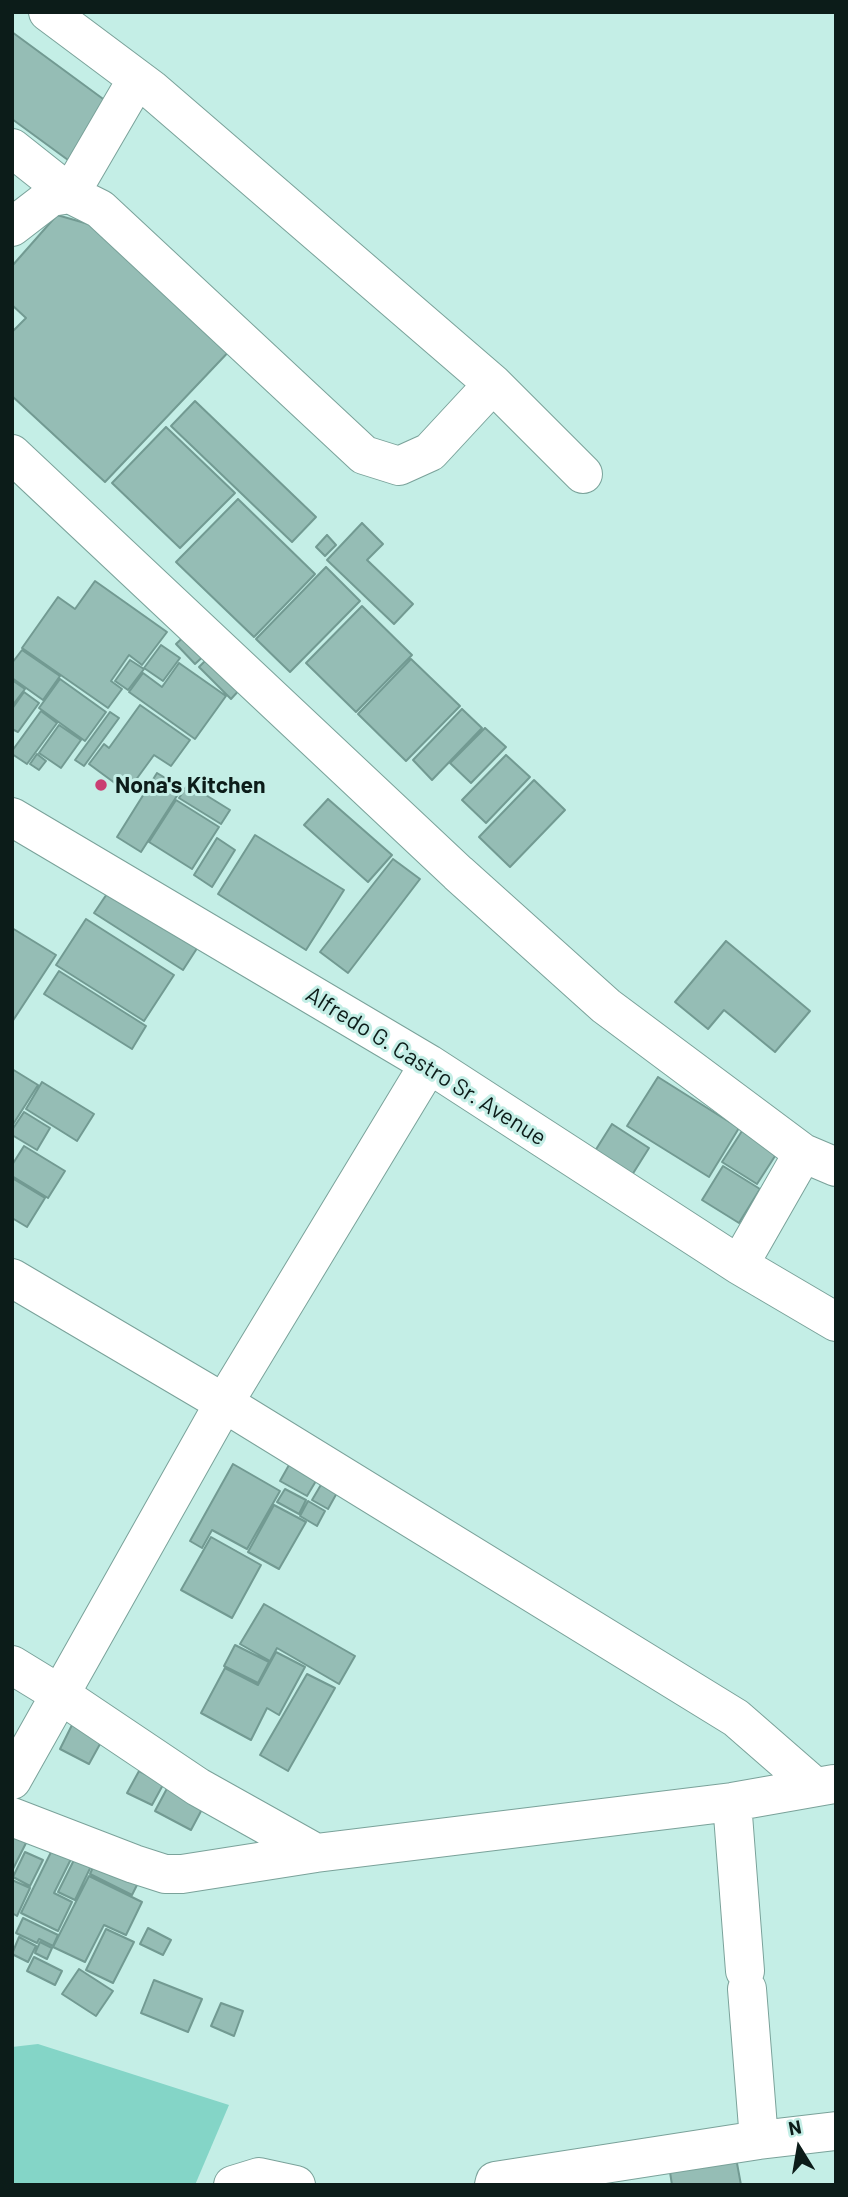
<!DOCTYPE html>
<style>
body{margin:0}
#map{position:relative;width:848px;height:2197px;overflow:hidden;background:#c4eee6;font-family:Barlow,sans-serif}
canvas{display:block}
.frame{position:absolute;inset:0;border:14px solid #0c1c19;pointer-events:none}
.north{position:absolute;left:764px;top:2113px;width:70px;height:70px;-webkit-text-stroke:5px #c4eee6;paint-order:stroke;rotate:349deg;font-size:19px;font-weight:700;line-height:28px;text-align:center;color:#0c1c19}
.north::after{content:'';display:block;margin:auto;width:24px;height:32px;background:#0c1c19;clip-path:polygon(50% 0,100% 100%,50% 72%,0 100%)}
</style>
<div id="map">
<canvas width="848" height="2197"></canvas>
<div class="frame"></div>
<div class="north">N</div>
</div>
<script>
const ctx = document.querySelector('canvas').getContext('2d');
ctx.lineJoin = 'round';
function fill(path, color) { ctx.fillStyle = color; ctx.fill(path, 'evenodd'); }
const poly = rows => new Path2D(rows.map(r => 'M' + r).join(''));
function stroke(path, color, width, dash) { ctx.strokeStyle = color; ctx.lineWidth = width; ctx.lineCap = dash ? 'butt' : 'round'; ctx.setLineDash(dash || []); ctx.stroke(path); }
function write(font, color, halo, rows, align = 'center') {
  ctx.font = font + ' Barlow,sans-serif'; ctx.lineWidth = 6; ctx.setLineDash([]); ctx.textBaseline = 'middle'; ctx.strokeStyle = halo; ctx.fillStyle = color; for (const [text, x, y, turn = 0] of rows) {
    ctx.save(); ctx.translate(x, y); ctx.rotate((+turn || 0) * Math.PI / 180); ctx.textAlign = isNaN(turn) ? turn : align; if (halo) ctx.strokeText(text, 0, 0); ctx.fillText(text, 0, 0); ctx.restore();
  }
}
fill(poly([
 [38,2044,229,2105,195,2185,12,2185,12,2047]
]), '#84d5c7');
const building = poly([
 [12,32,110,104,68,160,12,119,12,32],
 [57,215,106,229,235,345,105,482,12,396,12,332,26,318,12,305,12,266,57,215],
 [195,401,316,517,292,542,171,426,195,401],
 [166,427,235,493,180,548,112,483,166,427],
 [238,499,315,574,254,637,176,562,238,499],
 [362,523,383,544,367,560,413,604,394,624,327,560,362,523],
 [327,535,336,545,325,556,316,547,327,535],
 [326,567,360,601,290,672,256,639,326,567],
 [95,581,167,632,142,665,129,655,111,681,122,689,108,708,22,648,58,597,75,609,95,581],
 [362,606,412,655,356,712,306,663,362,606],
 [191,630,210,650,195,664,176,644,191,630],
 [161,645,180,658,163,681,144,668,161,645],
 [22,650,60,676,43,700,12,678,12,663,22,650],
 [211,655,242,687,231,699,199,667,211,655],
 [411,659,460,706,406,761,358,714,411,659],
 [130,660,144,669,128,690,115,681,130,660],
 [179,663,226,696,195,739,129,692,143,673,162,687,179,663],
 [60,679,106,712,85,741,39,708,60,679],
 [12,680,25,689,12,706,12,680],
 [24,692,39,703,18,732,12,729,12,709,24,692],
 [140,705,190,740,171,766,154,755,127,792,89,764,104,744,109,748,140,705],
 [462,709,482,728,432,780,413,760,462,709],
 [41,711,57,723,27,764,12,754,12,751,41,711],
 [110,712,119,718,84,766,75,760,110,712],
 [59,725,81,740,61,768,39,753,59,725],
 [485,728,506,747,471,783,450,763,485,728],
 [37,754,46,761,39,770,30,764,37,754],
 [506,755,530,777,486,823,462,800,506,755],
 [157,773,182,788,141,852,117,837,157,773],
 [534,780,565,810,510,867,479,837,534,780],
 [188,784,230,810,221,824,179,798,188,784],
 [328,799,392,855,368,882,304,825,328,799],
 [176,800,219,827,192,869,149,842,176,800],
 [255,835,344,890,306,950,218,894,255,835],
 [217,838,235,850,212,887,194,875,217,838],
 [393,859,420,879,348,973,320,952,393,859],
 [117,879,205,936,183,970,94,913,117,879],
 [86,919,174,975,144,1021,56,965,86,919],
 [12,928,56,955,12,1022,12,928],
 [726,941,810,1011,775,1052,724,1010,708,1029,675,1002,726,941],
 [59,971,146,1026,132,1049,44,994,59,971],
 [12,1069,38,1085,12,1126,12,1069],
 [658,1077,739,1128,709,1177,627,1126,658,1077],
 [42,1082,94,1114,77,1141,26,1109,42,1082],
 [24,1112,50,1128,37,1150,12,1135,12,1130,24,1112],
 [612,1124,649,1148,632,1175,595,1151,612,1124],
 [742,1131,777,1153,757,1184,722,1162,742,1131],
 [24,1146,65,1171,48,1198,12,1176,12,1165,24,1146],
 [723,1166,760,1189,739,1223,702,1200,723,1166],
 [12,1178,45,1198,27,1227,12,1218,12,1178],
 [233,1464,280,1491,247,1549,212,1530,202,1548,190,1541,233,1464],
 [289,1465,316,1481,307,1496,280,1481,289,1465],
 [322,1483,338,1491,328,1509,312,1500,322,1483],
 [285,1489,306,1500,299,1514,277,1502,285,1489],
 [308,1501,325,1511,317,1526,300,1516,308,1501],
 [274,1505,306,1522,279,1569,248,1552,274,1505],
 [211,1537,261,1565,232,1618,181,1590,211,1537],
 [264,1604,355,1656,339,1684,277,1648,270,1661,240,1644,264,1604],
 [235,1645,269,1662,258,1683,224,1666,235,1645],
 [276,1652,305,1667,279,1715,267,1708,251,1740,201,1713,225,1668,258,1685,276,1652],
 [307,1674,335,1688,288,1771,260,1755,307,1674],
 [75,1719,105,1735,89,1764,60,1749,75,1719],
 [139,1771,164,1783,152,1805,127,1793,139,1771],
 [172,1779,208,1798,191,1830,155,1811,172,1779],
 [12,1819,33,1829,12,1871,12,1819],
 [57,1840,76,1849,54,1893,72,1902,58,1931,21,1913,57,1840],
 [25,1852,43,1860,30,1886,13,1877,25,1852],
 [77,1854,93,1862,75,1900,58,1892,77,1854],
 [99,1854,142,1875,132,1895,90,1874,99,1854],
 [89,1876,142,1902,126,1935,104,1925,85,1962,53,1947,89,1876],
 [12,1880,30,1888,17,1916,12,1913,12,1880],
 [23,1918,58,1935,53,1946,39,1939,37,1943,16,1933,23,1918],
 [148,1928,171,1940,163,1955,140,1944,148,1928],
 [106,1929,134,1942,113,1983,86,1970,106,1929],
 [19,1937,36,1946,28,1962,12,1954,19,1937],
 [40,1942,52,1948,47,1959,35,1953,40,1942],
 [34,1957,62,1971,55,1985,27,1971,34,1957],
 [79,1969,113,1991,96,2016,62,1994,79,1969],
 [154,1980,202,1999,188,2032,141,2013,154,1980],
 [221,2003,243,2011,234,2036,211,2026,221,2003],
 [734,2147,741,2185,672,2185,668,2159,734,2147]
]);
fill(building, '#95bdb5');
stroke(building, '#729a92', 2);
const minor = poly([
 [48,12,151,89,493,384,583,474],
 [12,148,70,194,137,79],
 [12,227,51,197,70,194,100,209,364,455,399,466,430,452,493,384],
 [12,454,458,873,606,1006,803,1153,836,1167],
 [12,817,429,1064,739,1265,836,1322],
 [739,1265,803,1153],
 [12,1278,224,1403,736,1718,814,1786],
 [12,1665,61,1695,198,1787,316,1853],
 [12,1780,224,1403,429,1064],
 [732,1802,745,1971],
 [12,1817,134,1864,165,1874,182,1874,316,1853,732,1802,834,1784],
 [747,1989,759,2140],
 [233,2185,259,2177,296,2185],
 [494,2185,495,2181,759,2140,836,2131]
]);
stroke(minor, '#7aa29a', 40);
stroke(minor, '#fff', 38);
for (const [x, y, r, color] of [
 [101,785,7,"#ca3e72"]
]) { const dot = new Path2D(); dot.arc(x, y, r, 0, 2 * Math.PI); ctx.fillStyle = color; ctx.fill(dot); stroke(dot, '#c4eee6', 2.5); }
write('bold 23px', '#0c1c19', '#c4eee6', [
 ["Nona's Kitchen",115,785]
], 'left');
write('23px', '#0c1c19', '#c4eee6', [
 ["Alfredo G. Castro Sr. Avenue",426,1066,32]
]);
</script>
